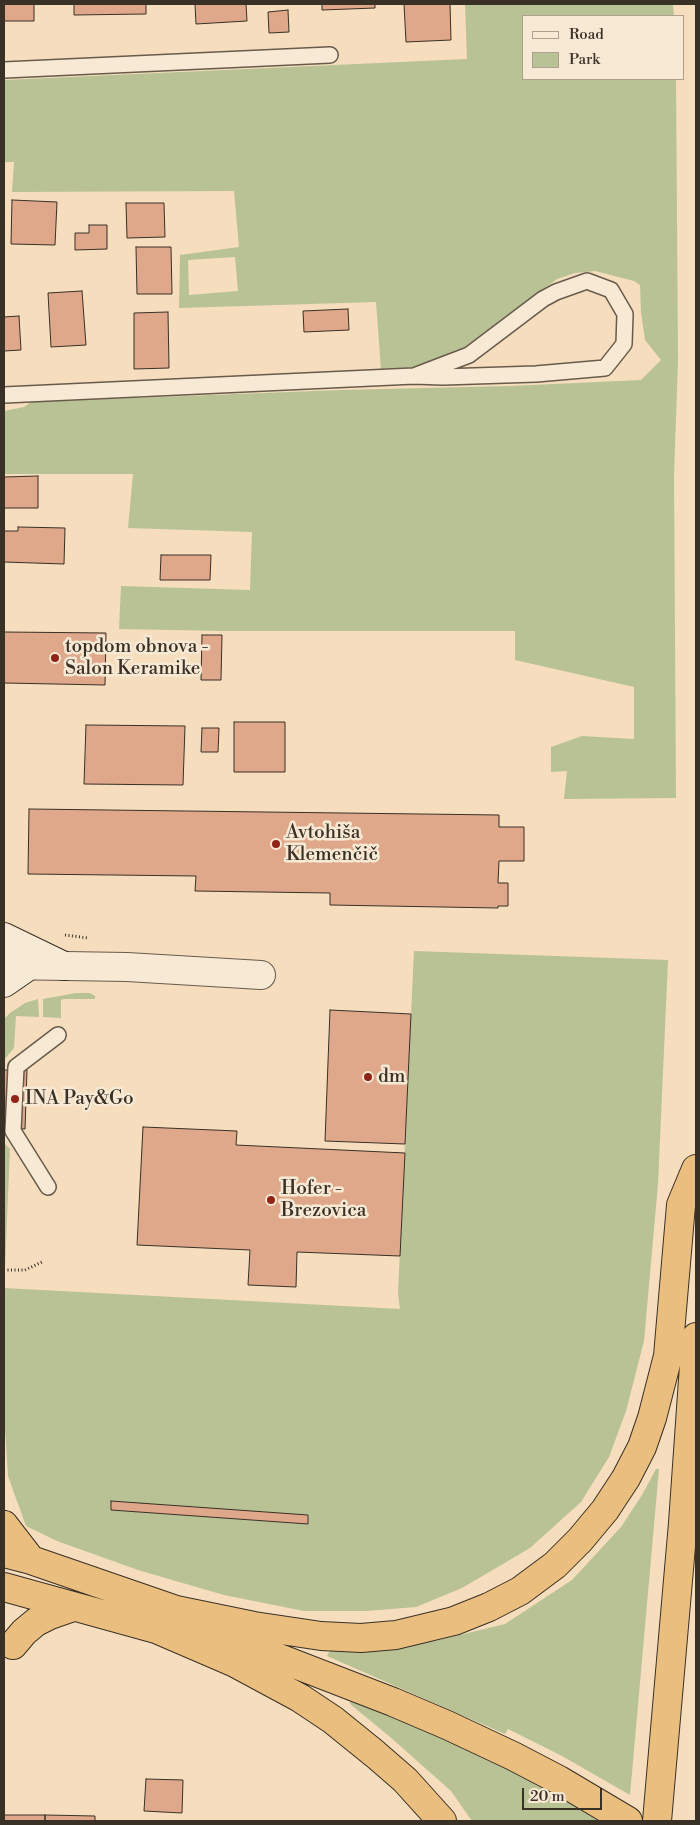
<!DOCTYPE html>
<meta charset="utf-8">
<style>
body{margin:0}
#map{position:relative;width:700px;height:1825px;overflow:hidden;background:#f5ddbd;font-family:"Libre Bodoni",serif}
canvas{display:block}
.frame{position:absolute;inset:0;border:5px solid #393026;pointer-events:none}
.legend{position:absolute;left:522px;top:15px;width:162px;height:65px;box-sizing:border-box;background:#f8e9d4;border:1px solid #ac9f8e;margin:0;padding:6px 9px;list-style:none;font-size:15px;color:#393026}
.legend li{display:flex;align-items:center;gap:10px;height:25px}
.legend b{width:25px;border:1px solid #ac9f8e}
.scale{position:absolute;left:522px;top:1788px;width:80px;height:22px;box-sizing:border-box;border:2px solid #393026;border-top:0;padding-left:6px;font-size:15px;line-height:18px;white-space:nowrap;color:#393026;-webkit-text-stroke:4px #f8e9d4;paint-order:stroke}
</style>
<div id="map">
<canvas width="700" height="1825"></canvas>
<div class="frame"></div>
<ul class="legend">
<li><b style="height:6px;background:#f8e9d4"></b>Road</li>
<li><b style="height:14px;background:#b8c294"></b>Park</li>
</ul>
<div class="scale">20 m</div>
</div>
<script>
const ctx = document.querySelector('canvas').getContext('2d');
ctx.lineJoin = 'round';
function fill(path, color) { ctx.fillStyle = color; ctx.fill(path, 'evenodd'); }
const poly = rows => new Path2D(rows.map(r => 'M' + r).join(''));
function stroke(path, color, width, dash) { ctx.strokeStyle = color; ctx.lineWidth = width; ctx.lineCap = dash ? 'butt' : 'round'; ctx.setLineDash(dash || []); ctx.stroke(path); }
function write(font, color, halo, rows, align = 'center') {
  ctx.font = font + ' "Libre Bodoni",serif'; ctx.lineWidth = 5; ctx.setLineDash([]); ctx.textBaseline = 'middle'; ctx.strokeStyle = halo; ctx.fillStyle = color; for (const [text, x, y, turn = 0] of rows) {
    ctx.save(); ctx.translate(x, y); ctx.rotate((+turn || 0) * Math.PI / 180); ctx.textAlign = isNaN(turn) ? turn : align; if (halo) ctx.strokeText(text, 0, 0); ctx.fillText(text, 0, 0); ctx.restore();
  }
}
fill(poly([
 [465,4,673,4,674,16,524,16,524,79,676,79,678,361,674,475,676,798,564,799,567,771,551,772,551,747,582,736,634,739,634,687,515,660,515,631,225,631,119,629,121,586,250,590,252,532,128,528,133,474,4,474,4,411,24,407,31,402,341,390,510,386,641,380,661,360,645,340,641,312,640,285,634,281,595,271,575,273,557,279,462,349,422,367,381,369,376,302,179,308,180,255,239,247,234,191,12,192,14,162,4,162,4,80,467,59],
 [235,257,238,291,189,295,188,260],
 [414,951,668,960,658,1184,644,1341,626,1411,609,1457,581,1502,530,1548,462,1588,416,1607,366,1611,304,1611,224,1595,138,1570,57,1541,26,1526,8,1476,4,1413,4,1288,400,1309,398,1293],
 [76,993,90,993,95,996,95,999,64,999,61,1000,61,1018,43,1017,43,999],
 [38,999,39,1017,16,1016,14,1048,4,1060,4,1019,10,1013,25,1003],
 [4,1143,10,1149,5,1266,4,1266],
 [656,1469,659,1469,630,1795,562,1756,508,1729,505,1734,327,1656,330,1651,368,1650,435,1641,505,1624,572,1580,621,1527,642,1495],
 [351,1698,414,1724,508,1768,599,1821,472,1821,451,1791,389,1736,350,1704]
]), '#b8c294');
const building = poly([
 [4,4,34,4,34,21,4,21,4,4],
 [74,4,146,4,146,14,74,15,74,4],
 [195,4,246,4,247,21,196,24,195,4],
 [322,4,375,4,375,8,322,10,322,4],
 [404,4,450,4,451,40,406,42,404,4],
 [288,10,289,32,269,33,268,12,288,10],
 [12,200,57,202,55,245,11,244,12,200],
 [126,203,164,203,165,237,127,238,126,203],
 [89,225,107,225,107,249,75,250,75,233,89,233,89,225],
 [136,247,171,247,172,294,137,294,136,247],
 [82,291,86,345,51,347,48,293,82,291],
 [348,309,349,330,304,332,303,311,348,309],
 [168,312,169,368,134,369,134,313,168,312],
 [19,316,21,350,4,351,4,317,19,316],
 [38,476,38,508,4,508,4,477,38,476],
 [18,527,65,528,64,564,4,562,4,531,18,531,18,527],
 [161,555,211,555,210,580,160,580,161,555],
 [4,632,106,633,105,685,4,683,4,632],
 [202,635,222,635,221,680,201,680,202,635],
 [234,722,285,722,285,772,234,772,234,722],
 [86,725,185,726,183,785,84,784,86,725],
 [202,728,219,728,218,752,201,752,202,728],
 [29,809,499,815,499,827,524,827,524,861,499,861,498,883,508,883,508,906,498,906,498,908,330,905,330,893,195,891,196,876,28,874,29,809],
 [330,1010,411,1014,405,1144,325,1141,330,1010],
 [4,1070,27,1070,25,1129,4,1128,4,1070],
 [143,1127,237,1131,236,1145,405,1153,400,1256,297,1252,296,1287,248,1285,250,1250,137,1245,143,1127],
 [111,1501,308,1515,308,1524,111,1510,111,1501],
 [146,1779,183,1780,182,1813,144,1811,146,1779],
 [4,1815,45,1815,45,1821,4,1821,4,1815],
 [45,1815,95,1816,95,1821,45,1821,45,1815]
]);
fill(building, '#dfa88b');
stroke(building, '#393026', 1);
const service = poly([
 [4,70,330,55],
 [4,395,414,376,443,377,536,374,605,368,624,344,625,314,611,290,587,281,556,292,543,299,469,355,414,376],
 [48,1187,13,1131,16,1067,58,1035]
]);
const minor = poly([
 [4,965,127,967,261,975]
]);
const secondary = poly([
 [4,937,64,966],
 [4,983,30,965]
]);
const motorway = poly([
 [4,1525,31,1560],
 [4,1553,31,1560,176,1610,261,1651,393,1702,447,1725,513,1756,559,1780,628,1821],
 [4,1587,174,1634],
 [176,1610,254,1626,321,1636,361,1638,396,1635,454,1621,489,1607,520,1591,555,1565,580,1540,605,1510,626,1478,642,1447,652,1418,668,1356,681,1205,696,1169],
 [156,1629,235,1663,300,1698,333,1720,375,1754,405,1780,442,1821],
 [13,1645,24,1632,36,1622,50,1615,73,1607],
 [657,1821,683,1523,696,1337]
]);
stroke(service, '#685b4c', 18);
stroke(minor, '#685b4c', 30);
stroke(secondary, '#393026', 30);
stroke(motorway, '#393026', 30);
stroke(poly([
 [65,935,88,938],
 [4,1270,25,1270,42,1262]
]), '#393026', 3, [1, 2.5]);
stroke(service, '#f8e9d4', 15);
stroke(minor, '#f8e9d4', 28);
stroke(secondary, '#f8e9d4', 28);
stroke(motorway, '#eabe7e', 28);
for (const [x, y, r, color] of [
 [55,658,5,"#8f2418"],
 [276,844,5,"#8f2418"],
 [368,1077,5,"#8f2418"],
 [15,1099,5,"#8f2418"],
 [271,1200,5,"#8f2418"]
]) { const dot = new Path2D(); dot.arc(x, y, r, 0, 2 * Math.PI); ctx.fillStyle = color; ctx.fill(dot); stroke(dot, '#f8e9d4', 2); }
write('19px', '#393026', '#f8e9d4', [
 ["topdom obnova -",65,647],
 ["Salon Keramike",65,669],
 ["Avtohiša",286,833],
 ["Klemenčič",286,855],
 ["dm",378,1077],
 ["INA Pay&Go",25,1099],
 ["Hofer -",281,1189],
 ["Brezovica",281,1211]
], 'left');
</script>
